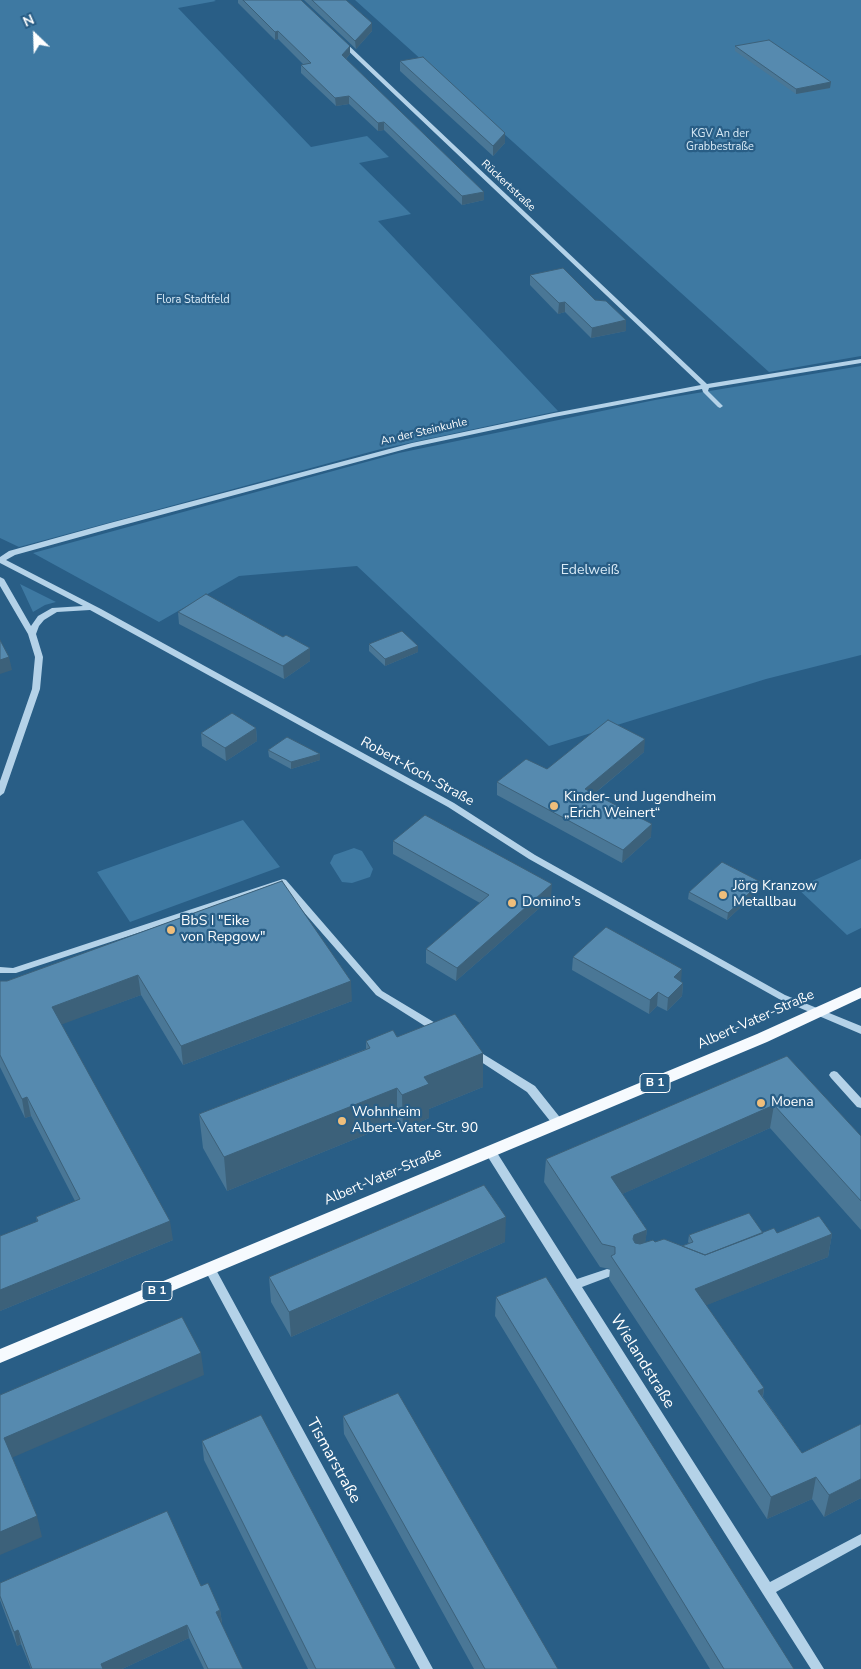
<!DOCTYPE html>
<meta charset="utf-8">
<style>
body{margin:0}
#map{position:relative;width:861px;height:1669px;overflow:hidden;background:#295e86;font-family:"Nunito Sans",sans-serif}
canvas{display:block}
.north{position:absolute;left:10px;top:10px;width:50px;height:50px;-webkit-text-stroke:4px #295e86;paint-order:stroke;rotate:336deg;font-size:14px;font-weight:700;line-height:20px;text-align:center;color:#fff}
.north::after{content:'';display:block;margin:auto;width:18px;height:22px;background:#fff;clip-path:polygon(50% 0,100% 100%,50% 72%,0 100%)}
</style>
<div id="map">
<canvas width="861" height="1669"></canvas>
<div class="north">N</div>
</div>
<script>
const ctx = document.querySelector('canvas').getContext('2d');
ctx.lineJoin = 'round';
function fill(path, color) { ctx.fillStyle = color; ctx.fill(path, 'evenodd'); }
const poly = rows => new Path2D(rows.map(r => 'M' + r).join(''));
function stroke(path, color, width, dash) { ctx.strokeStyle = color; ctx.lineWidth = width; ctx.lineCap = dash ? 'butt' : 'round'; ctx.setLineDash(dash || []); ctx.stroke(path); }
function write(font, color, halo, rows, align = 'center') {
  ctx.font = font + ' "Nunito Sans",sans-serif'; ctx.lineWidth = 4.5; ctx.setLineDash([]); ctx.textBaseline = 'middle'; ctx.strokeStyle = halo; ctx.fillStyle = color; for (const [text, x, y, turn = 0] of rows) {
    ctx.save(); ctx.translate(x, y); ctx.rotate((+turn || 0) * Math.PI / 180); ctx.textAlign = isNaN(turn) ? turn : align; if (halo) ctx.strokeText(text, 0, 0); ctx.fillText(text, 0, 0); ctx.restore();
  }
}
fill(poly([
 [0,0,214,0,216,1,178,8,311,147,367,136,389,157,359,163,411,214,378,221,558,411,381,449,19,547,0,538],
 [355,0,861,0,861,356,769,372],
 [861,366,861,655,766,679,549,746,357,566,239,576,159,622,33,553,399,453,655,400],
 [20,584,56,602,45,605,33,612],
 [243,820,280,867,130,922,97,872],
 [354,848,362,851,373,869,370,877,352,883,342,882,330,863,334,855],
 [861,859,861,928,847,935,797,888]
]), '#3e79a2');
fill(poly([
 [341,42,345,42,707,384,861,359,861,363,709,388,708,391,723,406,720,408,718,407,703,392,702,389,554,417,413,447,116,527,15,555,6,560,101,609,454,803,535,855,785,995,861,1026,861,1034,779,999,529,859,448,807,90,610,57,612,44,620,39,626,36,634,43,657,40,689,4,793,0,796,0,781,32,689,35,657,28,634,0,586,0,577,4,579,31,626,38,616,52,608,83,606,0,563,0,557,9,551,110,523,412,443,554,413,701,385,341,44,341,42],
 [283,879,286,880,382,991,442,1027,444,1030,442,1033,436,1033,376,995,281,886,16,973,0,973,0,967,13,968,283,879],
 [475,1049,535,1086,562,1120,563,1123,562,1126,558,1127,554,1126,527,1092,472,1056,470,1053,472,1050,475,1049],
 [834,1071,837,1072,861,1098,861,1108,857,1107,831,1078,829,1075,831,1072,834,1071],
 [490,1147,494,1148,577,1279,607,1269,611,1270,612,1273,611,1276,582,1287,770,1582,861,1534,861,1545,776,1592,824,1669,811,1669,763,1594,486,1154,485,1151,486,1148,490,1147],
 [210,1265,214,1266,433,1669,420,1669,206,1272,205,1269,206,1266,210,1265]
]), '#b4d2e8');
fill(poly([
 [861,987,861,998,767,1042,0,1363,0,1349,757,1034,861,987]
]), '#f6fafe');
fill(poly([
 [238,0,301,0,350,54,346,59,484,192,484,200,462,205,384,130,378,131,349,104,336,106,301,73,301,65,304,65,278,39,275,40,238,3],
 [304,0,346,0,372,23,372,31,356,49],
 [735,46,830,88,796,94,735,51],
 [400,61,505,133,505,143,493,156,400,71],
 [530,275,595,300,626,320,626,331,591,338,565,312,558,314,530,285],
 [178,612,283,637,310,661,284,679,179,624],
 [369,644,418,652,385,666,369,651],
 [256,728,257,741,226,761,202,746,201,733],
 [268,750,320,754,320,760,291,769,269,757],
 [644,752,594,794,651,837,622,863,497,795,497,782,547,769],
 [393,841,551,898,456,981,426,963,426,949,480,903,393,854],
 [282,881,352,1001,183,1065,141,995,61,1024,173,1240,0,1311,0,1236,37,1222,36,1217,75,1201,31,1116,25,1118,0,1067,0,981,7,981],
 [761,882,760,889,727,920,688,899,689,892],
 [573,957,681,982,683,983,682,996,667,1011,657,1006,649,1014,572,970],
 [397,1037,483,1053,483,1087,429,1109,429,1118,403,1130,397,1122,227,1191,203,1148,199,1114,366,1049,366,1041],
 [787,1056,861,1136,861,1230,770,1128,622,1194,647,1230,645,1242,655,1242,682,1246,689,1243,688,1242,689,1235,763,1233,832,1234,828,1257,706,1305,764,1388,763,1397,802,1453,861,1424,861,1498,824,1517,812,1499,767,1519,609,1279,610,1269,600,1267,544,1182,546,1159],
 [505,1242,291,1337,271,1302,269,1277],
 [496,1297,794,1669,710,1669,495,1316],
 [343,1416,558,1669,474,1669,344,1434],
 [202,1441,396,1669,308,1669,204,1460],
 [0,1583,201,1586,220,1610,222,1623,221,1624,243,1669,204,1669,189,1638,122,1669,31,1669,21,1644,17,1646,0,1600]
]), '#4a7796');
fill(poly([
 [372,23,372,31,356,49,355,41],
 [278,31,278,39,275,40,275,32],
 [350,46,350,54,342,63,342,55],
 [831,82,830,88,796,94,796,89],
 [349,96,349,104,336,106,335,98],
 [384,122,384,130,378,131,378,123],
 [505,133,505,143,493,156,493,146],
 [484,192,484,200,462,205,462,196],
 [565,302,565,312,558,314,559,303],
 [626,320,626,331,591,338,592,328],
 [418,646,418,652,385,666,385,659],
 [310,648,310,661,284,679,283,666],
 [9,657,12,670,0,674,0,660],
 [256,728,257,741,226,761,225,748],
 [645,739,644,752,584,802,585,789],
 [320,754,320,760,291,769,291,762],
 [652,824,651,837,622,863,623,850],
 [761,882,760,889,727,920,728,913],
 [552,884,551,898,456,981,457,968],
 [682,969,681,983,674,977],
 [138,975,141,995,55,1027,52,1007],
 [351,981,352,1001,183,1065,181,1046],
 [683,983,682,996,667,1011,668,998],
 [658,992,657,1006,649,1014,650,1000],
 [483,1053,483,1087,429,1109,429,1118,403,1130,402,1095,424,1077],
 [397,1088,397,1122,227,1191,224,1157],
 [27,1097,31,1116,25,1118,22,1099],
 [774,1105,770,1128,609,1200,611,1177],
 [506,1217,505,1242,291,1337,289,1312],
 [170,1221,173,1240,0,1311,0,1290],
 [647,1230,644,1252,630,1262,634,1235],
 [832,1234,828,1257,692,1311,695,1289],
 [201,1353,204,1375,9,1459,4,1438],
 [764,1388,760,1410,758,1391],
 [816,1477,812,1499,767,1519,771,1497],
 [861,1479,861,1498,824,1517,829,1495],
 [37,1516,42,1537,0,1555,0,1532],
 [220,1610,222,1623,218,1625,216,1612],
 [187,1625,189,1638,122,1669,102,1669,101,1664],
 [18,1630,21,1644,17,1646,14,1632]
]), '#3c617a');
const building = poly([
 [243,0,301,0,350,46,342,55,484,192,462,196,384,122,378,123,349,96,335,98,301,65,311,63,278,31,275,32,243,0],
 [312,0,346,0,372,23,355,41,312,0],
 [769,40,831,82,796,89,735,46,769,40],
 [423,57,505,133,493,146,400,61,423,57],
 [563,268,595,300,606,301,626,320,592,328,565,302,559,303,530,275,563,268],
 [206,594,283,637,286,635,310,648,283,666,178,612,206,594],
 [402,631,418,646,385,659,369,644,402,631],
 [0,640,9,657,0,660,0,640],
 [232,713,256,728,225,748,201,733,232,713],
 [608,720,645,739,585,789,652,824,623,850,497,782,526,759,547,769,608,720],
 [287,737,320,754,291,762,268,750,287,737],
 [425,815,552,884,457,968,426,949,489,895,393,841,425,815],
 [722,862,761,882,728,913,689,892,722,862],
 [282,881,351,981,181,1046,138,975,52,1007,170,1221,0,1290,0,1236,38,1221,36,1217,80,1199,27,1097,22,1099,0,1055,0,981,7,981,282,881],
 [606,927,682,969,674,977,683,983,668,998,658,992,650,1000,573,957,606,927],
 [455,1014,483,1053,424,1077,429,1084,402,1095,397,1088,224,1157,199,1114,370,1048,366,1041,393,1030,397,1037,455,1014],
 [787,1056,861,1136,861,1201,774,1105,611,1177,647,1230,634,1235,633,1239,635,1243,640,1244,653,1240,655,1242,664,1239,705,1255,774,1228,777,1233,819,1216,832,1234,695,1289,764,1388,758,1391,802,1453,861,1424,861,1479,829,1495,816,1477,771,1497,611,1256,615,1254,615,1247,602,1244,546,1159,787,1056],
 [484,1185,506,1217,289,1312,269,1277,484,1185],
 [749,1213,763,1233,705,1255,682,1246,693,1242,689,1235,749,1213],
 [546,1277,794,1669,724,1669,496,1297,546,1277],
 [182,1317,201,1353,4,1438,37,1516,0,1532,0,1395,182,1317],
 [398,1393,558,1669,485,1669,343,1416,398,1393],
 [261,1415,396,1669,316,1669,202,1441,261,1415],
 [167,1511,201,1586,208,1583,220,1610,216,1612,243,1669,208,1669,187,1625,101,1664,103,1669,32,1669,18,1630,14,1632,0,1596,0,1583,167,1511]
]);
fill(building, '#568aaf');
stroke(building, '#3c617a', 1);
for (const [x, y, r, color] of [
 [554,806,5,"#efbe7b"],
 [723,895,5,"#efbe7b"],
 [512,903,5,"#efbe7b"],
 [171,930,5,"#efbe7b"],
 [761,1103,5,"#efbe7b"],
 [342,1121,5,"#efbe7b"]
]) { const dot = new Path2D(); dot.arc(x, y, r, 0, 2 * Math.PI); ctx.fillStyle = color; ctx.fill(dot); stroke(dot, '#295e86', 2); }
write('11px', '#d8eaf6', '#295e86', [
 ["KGV An der",720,134],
 ["Grabbestraße",720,147],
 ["Flora Stadtfeld",193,300]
]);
write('11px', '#fff', '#295e86', [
 ["Rückertstraße",508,186,43],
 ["An der Steinkuhle",424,432,-13]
]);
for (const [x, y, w] of [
 [655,1083,30],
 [157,1291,30]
]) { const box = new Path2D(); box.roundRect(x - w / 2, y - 9.5, w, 19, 4); ctx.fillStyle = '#295e86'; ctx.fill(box); stroke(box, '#fff', 1); }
write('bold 12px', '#fff', null, [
 ["B 1",655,1083],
 ["B 1",157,1291]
]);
write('14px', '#d8eaf6', '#295e86', [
 ["Edelweiß",590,571]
]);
write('14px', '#fff', '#295e86', [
 ["Robert-Koch-Straße",417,772,29],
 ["Albert-Vater-Straße",756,1020,-24],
 ["Albert-Vater-Straße",383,1177,-23]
]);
write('14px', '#fff', '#295e86', [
 ["Kinder- und Jugendheim",564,798],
 ["„Erich Weinert“",564,814],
 ["Jörg Kranzow",733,887],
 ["Metallbau",733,903],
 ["Domino's",522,903],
 ["BbS I \"Eike",181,922],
 ["von Repgow\"",181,938],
 ["Moena",771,1103],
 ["Wohnheim",352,1113],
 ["Albert-Vater-Str. 90",352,1129]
], 'left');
write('16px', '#fff', '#295e86', [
 ["Wielandstraße",642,1362,58],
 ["Tismarstraße",333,1461,61]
]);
</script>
